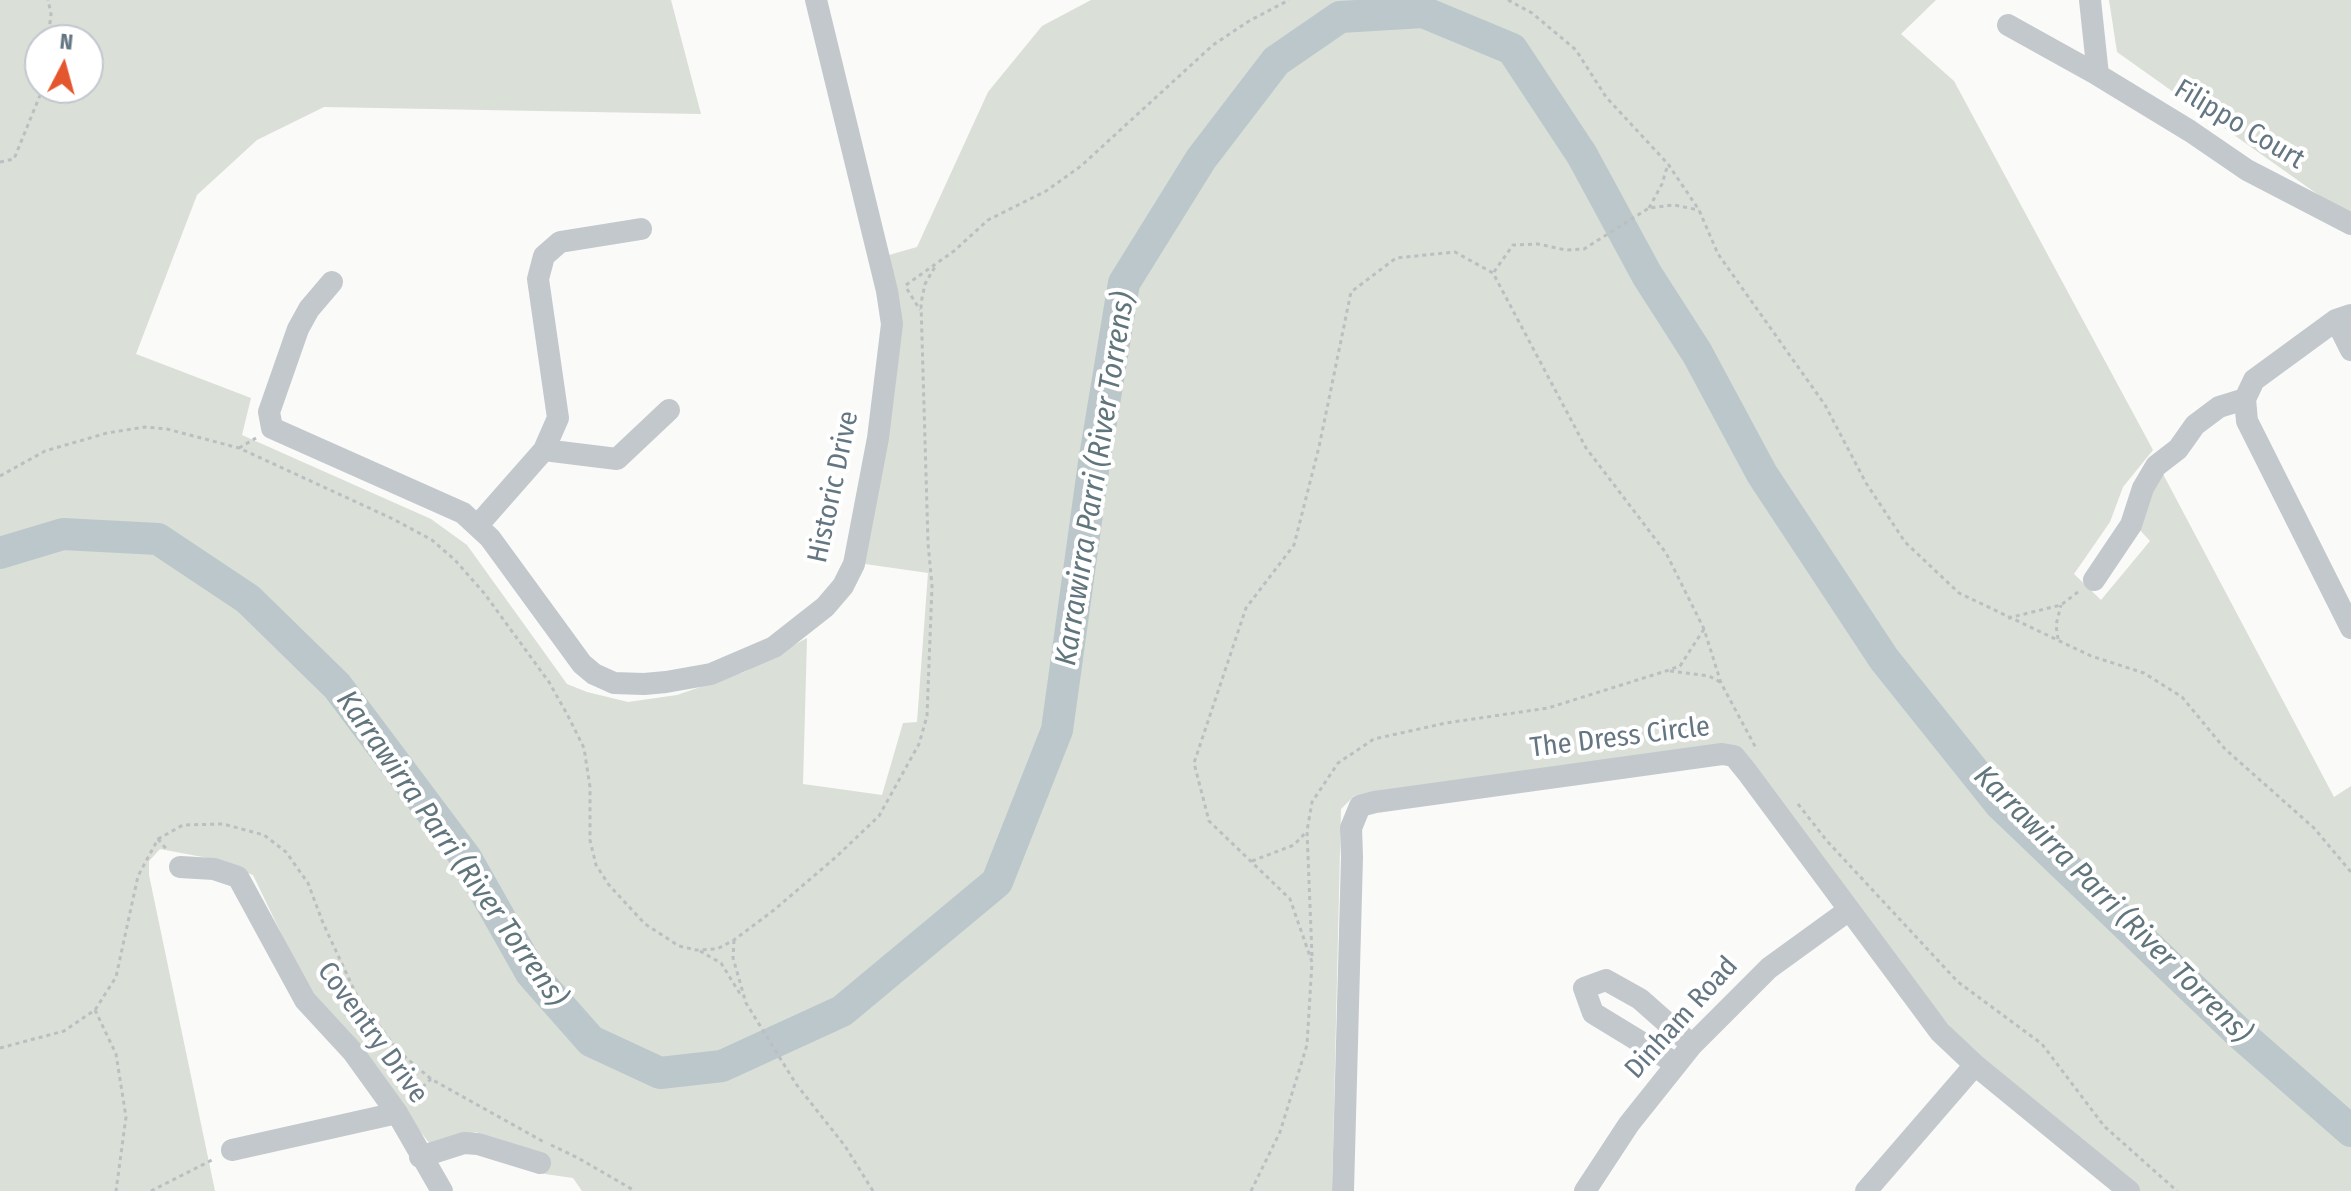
<!DOCTYPE html>
<style>
body{margin:0}
#map{position:relative;width:2351px;height:1191px;overflow:hidden;background:#fafaf8;font-family:"Fira Sans Condensed",sans-serif}
canvas{display:block}
.north{position:absolute;left:24px;top:24px;width:80px;height:80px;box-sizing:border-box;background:#fff;border:2px solid #c1c8cd;border-radius:50%;rotate:6deg;font-size:22px;font-weight:700;line-height:32px;text-align:center;color:#657683}
.north::after{content:'';display:block;margin:auto;width:28px;height:36px;background:#e4572e;clip-path:polygon(50% 0,100% 100%,50% 72%,0 100%)}
</style>
<div id="map">
<canvas width="2351" height="1191"></canvas>
<div class="north">N</div>
</div>
<script>
const ctx = document.querySelector('canvas').getContext('2d');
ctx.lineJoin = 'round';
function fill(path, color) { ctx.fillStyle = color; ctx.fill(path, 'evenodd'); }
const poly = rows => new Path2D(rows.map(r => 'M' + r).join(''));
function stroke(path, color, width, dash) { ctx.strokeStyle = color; ctx.lineWidth = width; ctx.lineCap = dash ? 'butt' : 'round'; ctx.setLineDash(dash || []); ctx.stroke(path); }
function write(font, color, halo, rows, align = 'center') {
  ctx.font = font + ' "Fira Sans Condensed",sans-serif'; ctx.lineWidth = 8; ctx.setLineDash([]); ctx.textBaseline = 'middle'; ctx.strokeStyle = halo; ctx.fillStyle = color; for (const [text, x, y, turn = 0] of rows) {
    ctx.save(); ctx.translate(x, y); ctx.rotate((+turn || 0) * Math.PI / 180); ctx.textAlign = isNaN(turn) ? turn : align; if (halo) ctx.strokeText(text, 0, 0); ctx.fillText(text, 0, 0); ctx.restore();
  }
}
fill(poly([
 [0,0,671,0,701,114,324,107,257,140,197,195,136,354,251,398,242,435,431,519,467,545,567,684,587,692,628,702,677,695,744,672,807,638,803,784,882,795,903,723,917,722,928,573,858,563,885,422,882,257,917,247,988,92,1042,26,1091,0,1936,0,1901,34,1954,81,2153,450,2123,487,2110,522,2074,574,2101,600,2150,541,2139,529,2151,491,2163,474,2334,797,2351,786,2351,1191,2136,1191,1978,1062,1726,746,1354,796,1341,809,1332,1191,582,1191,573,1178,538,1173,541,1156,476,1132,430,1144,307,987,253,875,208,858,160,849,149,861,149,875,215,1191,0,1191],
 [40,40,88,40,88,88,40,88],
 [2109,0,2351,0,2351,218,2117,52]
]), '#dadfd7');
fill(poly([
 [2308,1079,2351,1120,2351,1144,2345,1132,2332,1122,2318,1123,2312,1115,2312,1106,2295,1088]
]), '#bbc7cb');
stroke(poly([
 [0,553,63,534,158,539,248,599,337,686,466,858,531,973,591,1041,660,1073,722,1066,842,1011,997,882,1057,730,1094,463,1124,283,1201,159,1276,61,1340,17,1423,12,1512,49,1582,155,1647,275,1697,353,1762,474,1884,659,2000,804,2238,1032,2351,1131]
]), '#bbc7cb', 32);
stroke(poly([
 [1508,0,1532,13,1576,50,1606,97,1668,164,1699,210,1718,254,1825,405,1866,483,1905,542,1959,593,2091,656,2144,673,2182,697,2225,749,2314,828,2351,872],
 [48,40,51,14,48,0],
 [0,162,14,159,43,88],
 [1649,208,1662,184,1668,164],
 [1494,272,1513,245,1538,244,1566,250,1584,249,1649,208,1674,205,1699,210],
 [906,285,954,251,988,220,1046,191,1081,166,1213,45,1249,21,1289,0],
 [907,289,920,310],
 [239,448,256,438],
 [0,476,45,451,107,433,145,427,167,429,239,448,393,519,432,540,455,560,484,593,549,682,568,716,584,748,590,787,590,840,596,865,609,885,645,924,679,946,696,950,717,949,734,940,774,910,836,857,879,816,919,744,927,716,932,586,928,543,921,303,925,284,936,265],
 [2008,618,2061,605,2078,592],
 [2058,639,2056,625,2061,605],
 [1670,671,1709,676,1720,682],
 [1798,804,1827,841,1958,982,2042,1044,2104,1126,2177,1191],
 [158,839,168,851],
 [1252,861,1294,845,1307,831],
 [734,940,733,958,746,1003,796,1084,845,1146,873,1191],
 [700,951,721,963,742,997],
 [1312,956,1307,831,1312,802,1338,763,1374,739,1446,723,1548,708,1666,671,1680,666,1704,629],
 [95,1010,116,1054,126,1117,116,1191],
 [0,1048,64,1031,95,1010,116,977,138,876,158,839,183,825,223,824,264,835,286,852,308,883,323,923,356,994,397,1050,431,1079,544,1142],
 [411,1098,431,1079],
 [551,1145,578,1158,635,1191],
 [151,1191,214,1159],
 [1251,1191,1280,1132,1307,1045,1312,962,1290,899,1209,821,1194,763,1246,608,1294,545,1319,447,1351,292,1396,258,1455,252,1493,273,1586,448,1666,553,1704,629,1721,683,1757,750]
]), '#bbbfc2', 3, [4, 4]);
stroke(poly([
 [2090,0,2098,75,2190,131,2247,170,2351,224],
 [2008,25,2098,75],
 [332,282,309,309,298,329,269,412,272,428,463,513,490,538,582,664,594,674,614,683,644,684,666,682,711,674,774,647,825,607,843,586,854,564,878,438,892,324,887,291,816,0],
 [2336,320,2351,350],
 [2245,399,2247,421,2351,628],
 [544,450,617,459,669,410],
 [478,525,544,450,558,418,538,279,544,256,560,242,641,229],
 [2094,580,2131,525,2143,488,2156,466,2178,449,2195,425,2219,407,2245,399,2254,380,2336,320,2351,315],
 [180,867,214,869,238,877,305,1000,353,1052,397,1113,442,1191],
 [1675,1063,1593,1013,1584,988,1606,980,1640,999,1692,1045],
 [232,1150,397,1113],
 [420,1157,464,1143,478,1144,540,1163],
 [1343,1191,1352,857,1351,828,1360,806,1375,802,1722,754,1734,756,1747,772,1940,1032,1975,1065,2129,1191],
 [1585,1191,1629,1124,1692,1045,1769,968,1849,910],
 [1866,1191,1975,1065]
]), '#c3c8cc', 22);
write('28px', '#657683', '#fff', [
 ["Filippo Court",2239,125,31],
 ["Historic Drive",834,487,-78],
 ["The Dress Circle",1620,738,-7],
 ["Dinham Road",1682,1018,-48],
 ["Coventry Drive",372,1033,54]
]);
write('italic 30px', '#60757c', '#fff', [
 ["Karrawirra Parri (River Torrens)",1096,479,-81],
 ["Karrawirra Parri (River Torrens)",451,849,55],
 ["Karrawirra Parri (River Torrens)",2112,905,45]
]);
</script>
